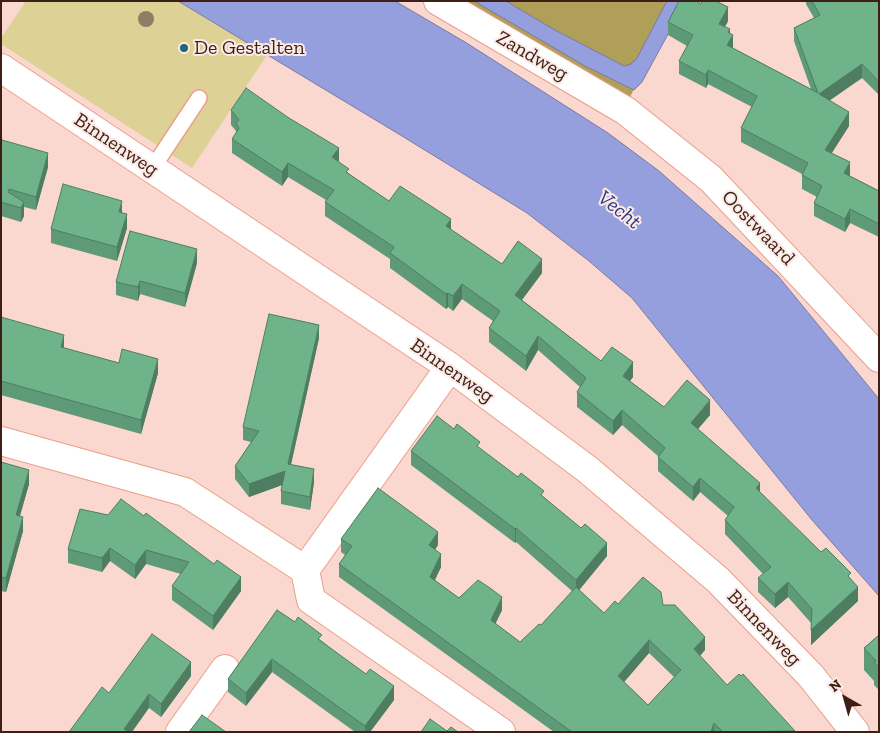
<!DOCTYPE html>
<style>
body{margin:0}
#map{position:relative;width:880px;height:733px;overflow:hidden;background:#fad8cf;font-family:"Zilla Slab",serif}
canvas{display:block}
.frame{position:absolute;inset:0;border:2px solid #3e1f17;pointer-events:none}
.north{position:absolute;left:820px;top:673px;width:50px;height:50px;-webkit-text-stroke:4px #fbeae5;paint-order:stroke;rotate:322deg;font-size:14px;font-weight:700;line-height:20px;text-align:center;color:#3e1f17}
.north::after{content:'';display:block;margin:auto;width:18px;height:22px;background:#3e1f17;clip-path:polygon(50% 0,100% 100%,50% 72%,0 100%)}
</style>
<div id="map">
<canvas width="880" height="733"></canvas>
<div class="frame"></div>
<div class="north">N</div>
</div>
<script>
const ctx = document.querySelector('canvas').getContext('2d');
ctx.lineJoin = 'round';
function fill(path, color) { ctx.fillStyle = color; ctx.fill(path, 'evenodd'); }
const poly = rows => new Path2D(rows.map(r => 'M' + r).join(''));
function stroke(path, color, width, dash) { ctx.strokeStyle = color; ctx.lineWidth = width; ctx.lineCap = dash ? 'butt' : 'round'; ctx.setLineDash(dash || []); ctx.stroke(path); }
function write(font, color, halo, rows, align = 'center') {
  ctx.font = font + ' "Zilla Slab",serif'; ctx.lineWidth = 4; ctx.setLineDash([]); ctx.textBaseline = 'middle'; ctx.strokeStyle = halo; ctx.fillStyle = color; for (const [text, x, y, turn = 0] of rows) {
    ctx.save(); ctx.translate(x, y); ctx.rotate((+turn || 0) * Math.PI / 180); ctx.textAlign = isNaN(turn) ? turn : align; if (halo) ctx.strokeText(text, 0, 0); ctx.fillText(text, 0, 0); ctx.restore();
  }
}
fill(poly([
 [26,1,178,1,267,55,192,168,1,44,1,38]
]), '#ded196');
fill(poly([
 [461,1,678,1,628,101]
]), '#af9f59');
const water = poly([
 [178,1,395,1,465,42,608,133,659,171,778,276,879,399,879,596,812,520,632,298,589,261,527,213,402,136,178,1],
 [474,1,506,1,553,29,624,66,631,64,637,58,667,1,686,1,642,82,634,90,585,66,474,1]
]);
fill(water, '#959fde');
stroke(water, '#7b79a2', 1);
const service = poly([
 [152,169,199,98]
]);
const minor = poly([
 [438,1,626,111,711,179,879,358],
 [1,68,450,367,587,469,718,580,811,676,855,732],
 [450,367,305,570,311,600,501,732],
 [1,441,185,492,305,570],
 [180,732,225,669]
]);
stroke(service, '#ec9e87', 18);
stroke(minor, '#ec9e87', 30);
stroke(service, '#fff', 15);
stroke(minor, '#fff', 28);
ctx.fillStyle = '#907d68';
for (const [x, y] of [
 [146,19]
]) { ctx.beginPath(); ctx.arc(x, y, 8, 0, 2 * Math.PI); ctx.fill(); }
fill(poly([
 [806,1,879,1,879,95,862,78,829,100,849,126,832,153,850,176,879,191,879,237,850,223,845,232,814,216,814,203,817,197,802,189,802,174,741,142,741,128,752,107,708,84,706,88,679,74,679,61,687,46,668,35,668,22,701,4,728,21,725,27,730,33,733,48,811,89,794,41,794,28,814,18,806,4],
 [231,110,339,162,349,174,389,201,451,230,502,264,542,273,522,300,601,361,633,377,630,381,664,407,710,415,698,429,760,493,821,552,851,579,858,601,811,645,811,623,788,597,775,608,758,592,758,578,763,574,725,534,725,520,728,516,700,492,693,501,658,471,658,456,622,425,613,435,577,407,577,392,580,387,538,350,526,371,489,342,489,328,493,321,462,299,453,311,448,307,446,309,390,268,390,259,325,216,325,202,326,200,288,177,282,186,232,153,232,139,236,133,236,131,231,125],
 [1,143,48,167,36,210,24,207,24,216,21,222,1,216],
 [122,213,127,228,117,261,51,243,51,229],
 [197,263,185,307,140,294,138,301,116,295,116,282],
 [1,317,64,348,119,363,158,373,141,434,1,395],
 [319,338,291,465,314,482,310,510,281,504,281,491,282,485,249,497,235,479,235,466,251,442,243,440,243,427],
 [454,429,544,497,607,556,579,590,604,613,618,604,663,605,705,650,700,656,727,685,795,732,554,732,339,577,339,564,345,555,341,552,341,539,438,545,435,550,441,567,435,580,459,598,502,610,495,624,520,642,541,625,572,591,516,542,515,543,411,465,411,451],
 [649,653,674,677,648,705,624,682],
 [1,462,29,484,20,516,23,531,6,592,1,591],
 [108,515,241,591,213,630,172,600,172,586,181,574,146,564,135,579,110,561,102,572,68,563,68,549],
 [277,610,322,641,394,700,370,732,355,732,272,672,246,706,228,692,228,679],
 [879,635,879,690,874,685,874,681,864,670,864,648],
 [191,676,161,717,149,708,109,693]
]), '#5f9a78');
fill(poly([
 [728,7,728,21,719,37,719,24],
 [730,29,730,40,733,35,733,48,727,58,728,32],
 [862,64,862,78,819,108,819,94],
 [708,70,708,84,706,88,706,75],
 [849,112,849,126,825,163,825,150],
 [339,148,339,162,332,157],
 [48,153,48,167,36,210,36,197],
 [850,162,850,176,844,187,844,173],
 [288,163,288,177,282,186,282,172],
 [122,201,122,215,119,212],
 [24,202,24,216,21,222,21,208],
 [850,209,850,223,845,232,845,219],
 [127,214,127,228,117,261,117,247],
 [451,219,451,233,446,226],
 [197,249,197,263,185,307,185,293],
 [542,259,542,273,515,309,515,295],
 [140,281,140,294,138,301,138,287],
 [462,284,462,299,453,311,453,296],
 [448,293,448,307,446,309,446,294],
 [319,325,319,338,288,477,288,464],
 [64,335,64,348,61,347],
 [538,336,538,350,526,371,526,356],
 [158,359,158,373,141,434,141,420],
 [633,362,633,377,623,390,623,376],
 [710,400,710,415,691,437,691,423],
 [622,410,622,425,613,435,613,421],
 [314,469,314,482,310,510,310,497],
 [29,470,29,484,16,529,16,515],
 [285,471,285,484,249,497,249,484],
 [700,478,700,492,693,501,693,487],
 [760,483,760,498,756,488],
 [23,517,23,531,6,592,6,578],
 [516,528,516,542,515,543,515,529],
 [438,532,438,545,429,558,429,545],
 [607,543,607,556,576,594,576,580],
 [110,548,110,561,102,572,102,558],
 [146,550,146,564,135,579,135,565],
 [441,554,441,567,430,590,430,577],
 [241,577,241,591,213,630,213,616],
 [788,582,788,597,775,608,775,594],
 [858,587,858,601,811,645,811,630],
 [502,597,502,610,491,633,491,620],
 [705,637,705,650,694,662,694,649],
 [649,640,649,653,618,689,618,676],
 [272,659,272,672,246,706,246,693],
 [191,662,191,676,161,717,161,704],
 [394,686,394,700,370,732,365,732,365,726],
 [149,694,149,708,132,732,124,732,124,729],
 [714,723,714,732,711,732]
]), '#4e7d61');
const building = poly([
 [679,1,697,1,701,4,702,1,716,1,728,7,719,24,730,29,728,32,733,35,727,45,818,93,794,28,820,15,812,1,879,1,879,82,862,64,819,94,849,112,825,150,850,162,844,173,879,191,879,224,850,209,845,219,814,203,822,186,802,175,808,163,741,128,757,96,708,70,706,75,679,61,693,35,668,22,679,1],
 [246,88,289,118,339,148,332,157,349,169,346,172,389,201,400,186,451,219,446,226,502,264,518,241,542,259,515,295,601,361,612,347,633,362,623,376,664,407,687,380,710,400,691,423,760,483,756,488,821,552,826,548,851,573,848,576,858,587,811,630,812,609,788,582,775,594,758,578,771,567,725,520,734,507,700,478,693,487,658,457,665,448,622,410,613,421,577,392,586,378,538,336,526,356,489,328,500,311,462,284,453,296,448,293,446,294,390,253,394,247,325,202,334,190,288,163,282,172,232,139,239,128,236,123,239,120,231,110,246,88],
 [2,140,48,153,36,197,9,189,8,192,24,202,21,208,1,202,1,143,2,140],
 [63,184,122,201,119,212,127,214,117,247,51,229,63,184],
 [130,231,197,249,185,293,140,281,138,287,116,282,130,231],
 [269,314,319,325,288,464,314,469,310,497,281,491,285,471,249,484,235,466,259,431,243,427,269,314],
 [1,317,64,335,61,347,119,363,122,349,158,359,141,420,1,381,1,317],
 [437,416,454,429,457,424,480,442,477,446,518,477,521,473,544,491,541,495,581,528,585,524,607,543,576,580,516,528,515,529,411,451,437,416],
 [1,462,29,470,16,515,23,517,6,578,1,577,1,462],
 [378,488,438,532,429,545,441,554,430,577,459,598,478,580,490,588,502,597,491,620,520,642,539,624,541,625,576,587,604,613,615,601,618,604,643,577,661,592,663,605,675,605,705,637,694,649,727,685,739,674,741,676,743,674,795,731,723,732,714,723,711,732,572,732,339,564,352,546,341,539,378,488],
 [649,640,681,670,648,705,618,676,649,640],
 [121,499,144,516,146,513,214,564,217,560,241,577,213,616,172,586,189,562,146,550,135,565,110,548,102,558,68,549,80,509,108,515,121,499],
 [277,610,295,622,298,617,322,635,318,639,366,674,370,669,394,686,365,726,272,659,246,693,228,679,277,610],
 [152,634,191,662,161,704,149,694,124,729,128,732,69,732,102,687,109,693,152,634],
 [879,635,879,668,874,662,876,661,864,648,879,635],
 [202,715,226,732,189,732,202,715],
 [430,719,447,731,451,727,458,732,421,732,430,719]
]);
fill(building, '#6fb38b');
stroke(building, '#4e7d61', 1);
for (const [x, y, r, color] of [
 [184,48,5,"#216676"]
]) { const dot = new Path2D(); dot.arc(x, y, r, 0, 2 * Math.PI); ctx.fillStyle = color; ctx.fill(dot); stroke(dot, '#fbeae5', 2); }
write('20px', '#3e1f17', '#fbeae5', [
 ["De Gestalten",194,48]
], 'left');
write('20px', '#3e1f17', '#fbeae5', [
 ["Zandweg",532,56,30],
 ["Binnenweg",116,145,34],
 ["Oostwaard",758,228,46],
 ["Binnenweg",452,371,35],
 ["Binnenweg",764,628,46]
]);
write('italic 21px', '#363a84', '#fbeae5', [
 ["Vecht",619,210,38]
]);
</script>
